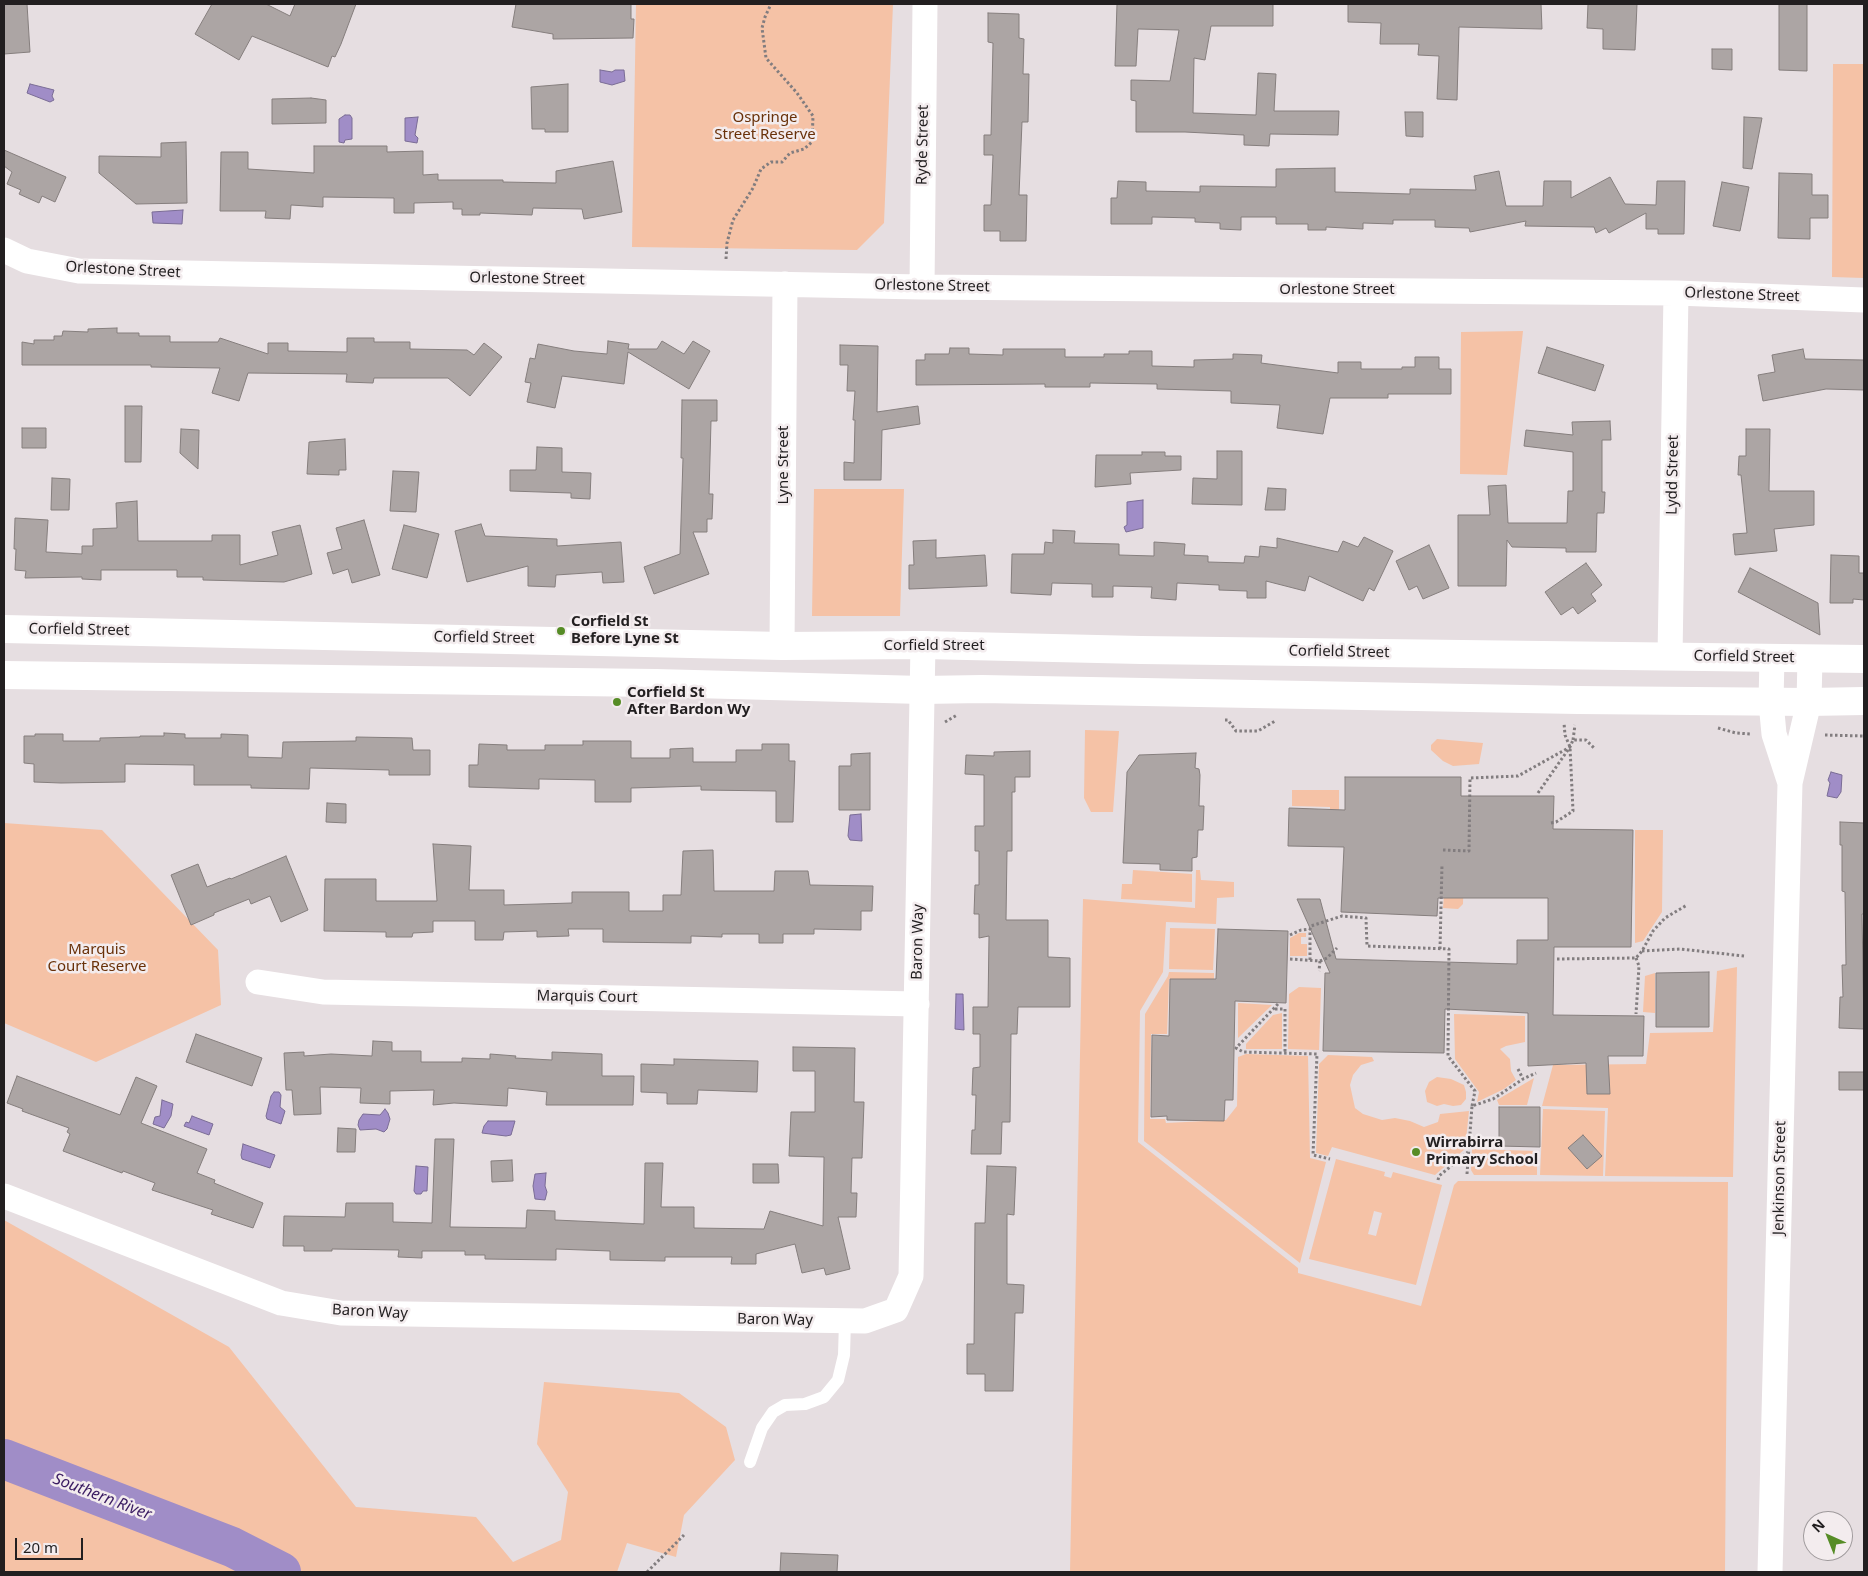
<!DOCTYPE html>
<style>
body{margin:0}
#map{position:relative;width:1868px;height:1576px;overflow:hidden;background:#e6dee1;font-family:"Noto Sans",sans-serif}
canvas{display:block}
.frame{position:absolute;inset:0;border:5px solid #221f20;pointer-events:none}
.north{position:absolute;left:1803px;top:1511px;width:50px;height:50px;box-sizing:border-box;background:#f3ecee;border:1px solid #9f9a9c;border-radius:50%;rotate:316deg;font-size:14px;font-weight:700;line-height:20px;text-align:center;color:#221f20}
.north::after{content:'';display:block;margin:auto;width:18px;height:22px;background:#568c26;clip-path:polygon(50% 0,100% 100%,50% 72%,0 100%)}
.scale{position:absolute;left:15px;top:1538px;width:68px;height:22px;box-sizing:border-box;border:2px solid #221f20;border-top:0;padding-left:6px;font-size:15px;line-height:18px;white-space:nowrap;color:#221f20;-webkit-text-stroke:4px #f3ecee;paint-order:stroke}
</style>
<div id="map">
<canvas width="1868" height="1576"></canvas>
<div class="frame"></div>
<div class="north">N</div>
<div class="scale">20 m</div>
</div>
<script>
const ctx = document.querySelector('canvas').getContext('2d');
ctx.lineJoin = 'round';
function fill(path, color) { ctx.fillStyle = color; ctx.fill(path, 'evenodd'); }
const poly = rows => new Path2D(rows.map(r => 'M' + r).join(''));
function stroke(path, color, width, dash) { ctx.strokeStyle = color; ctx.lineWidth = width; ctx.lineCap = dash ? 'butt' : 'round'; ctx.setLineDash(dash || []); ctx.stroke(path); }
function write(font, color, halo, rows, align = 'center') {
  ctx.font = font + ' "Noto Sans",sans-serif'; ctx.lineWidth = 5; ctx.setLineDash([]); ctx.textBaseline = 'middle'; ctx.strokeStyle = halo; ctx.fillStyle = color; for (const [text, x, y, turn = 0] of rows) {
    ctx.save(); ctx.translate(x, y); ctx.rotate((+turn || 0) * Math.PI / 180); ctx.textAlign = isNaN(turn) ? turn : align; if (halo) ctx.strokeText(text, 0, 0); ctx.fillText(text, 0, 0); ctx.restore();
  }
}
fill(poly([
 [636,4,893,4,884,223,857,250,632,247],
 [1833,64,1864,64,1864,278,1832,277],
 [1523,331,1507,475,1460,474,1461,332],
 [814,489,904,489,900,616,812,616],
 [1085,730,1119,731,1113,812,1091,812,1084,798],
 [1437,739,1483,743,1479,764,1453,766,1443,761,1431,750,1431,745],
 [1292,790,1339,790,1339,822,1330,822,1330,807,1292,806],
 [4,823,102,830,218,950,221,1005,96,1062,4,1023],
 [1635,830,1663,830,1662,912,1643,941,1635,943],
 [1464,865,1463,904,1458,909,1443,908,1444,895],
 [1133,870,1192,874,1192,902,1121,899,1122,884,1132,884],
 [1196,870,1200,870,1201,880,1234,882,1234,897,1217,898,1216,924,1166,922,1163,972,1140,1011,1138,1142,1298,1268,1298,1273,1421,1306,1454,1185,1458,1181,1728,1182,1725,1572,1070,1572,1083,899,1195,908],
 [1170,928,1215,929,1213,970,1169,969],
 [1299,933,1306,933,1306,937,1301,937,1301,944,1307,944,1307,956,1290,956,1290,938],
 [1737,967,1733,1177,1605,1176,1608,1108,1542,1106,1553,1065,1646,1064,1650,1033,1713,1032,1717,971],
 [1169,972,1214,973,1214,1001,1201,979,1169,979,1167,1034,1151,1034,1150,1119,1165,1119,1166,1123,1226,1120,1237,1106,1238,1057,1246,1054,1308,1056,1310,1158,1326,1162,1300,1263,1144,1141,1145,1014,1168,976],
 [1655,973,1655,1013,1643,1012,1645,976],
 [1299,987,1321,988,1319,1050,1288,1049,1289,994],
 [1238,1003,1272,1005,1238,1038],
 [1282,1013,1282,1049,1246,1049,1246,1044,1273,1015],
 [1454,1014,1525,1016,1525,1042,1506,1046,1500,1049,1510,1059,1511,1071,1516,1080,1504,1089,1477,1102,1479,1092,1455,1059],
 [1328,1055,1372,1057,1374,1061,1361,1065,1353,1075,1350,1085,1355,1108,1363,1114,1382,1120,1395,1118,1410,1121,1424,1127,1438,1122,1440,1114,1469,1111,1465,1149,1435,1175,1332,1147,1328,1156,1316,1153,1319,1064],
 [1437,1077,1451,1079,1464,1085,1466,1092,1466,1099,1461,1105,1453,1106,1444,1104,1437,1106,1427,1102,1425,1091,1429,1082],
 [1534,1078,1527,1105,1499,1105,1497,1100],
 [1543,1109,1605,1111,1603,1176,1540,1175],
 [1472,1149,1537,1151,1537,1175,1474,1175,1471,1170],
 [1336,1159,1385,1172,1384,1176,1391,1178,1393,1172,1442,1185,1416,1285,1309,1259],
 [1374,1211,1382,1213,1376,1236,1368,1234],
 [4,1220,229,1347,356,1507,476,1517,513,1562,561,1540,568,1492,537,1444,544,1382,679,1393,726,1427,735,1460,684,1515,676,1557,627,1543,617,1572,4,1572]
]), '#f5c2a6');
const water = poly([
 [600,70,612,72,615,70,624,70,625,81,612,85,600,82,600,70],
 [30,84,54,90,52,96,54,100,50,102,27,93,30,84],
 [345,115,350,115,352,118,352,139,345,140,344,143,339,142,339,119,345,115],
 [418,117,415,135,418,138,417,143,405,141,405,118,418,117],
 [183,210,182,224,153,223,152,212,183,210],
 [1143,500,1143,528,1126,532,1124,527,1127,525,1127,502,1143,500],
 [1831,772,1842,775,1841,792,1837,798,1827,796,1830,783,1828,780,1831,772],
 [861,814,862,841,850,840,848,836,850,815,861,814],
 [956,994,963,994,964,1030,955,1029,956,994],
 [274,1092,279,1092,281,1095,280,1107,285,1111,281,1124,267,1119,266,1116,271,1096,274,1092],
 [162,1100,173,1104,171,1116,164,1128,153,1124,155,1117,160,1116,162,1100],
 [385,1109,388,1113,390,1119,387,1129,384,1132,376,1129,360,1130,358,1125,359,1120,363,1114,380,1115,385,1109],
 [192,1116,213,1124,209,1135,184,1126,186,1122,189,1123,192,1116],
 [488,1121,515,1121,511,1135,506,1136,482,1133,484,1126,488,1121],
 [243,1144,275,1155,270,1168,242,1159,241,1155,243,1144],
 [416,1166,428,1167,427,1191,423,1191,421,1194,416,1194,414,1191,416,1166],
 [546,1173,545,1186,547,1192,545,1200,535,1199,533,1186,535,1174,546,1173]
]);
fill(water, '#a08dc7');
stroke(water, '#7a6c95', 1);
stroke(poly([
 [4,1459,232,1547,281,1572]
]), '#a08dc7', 40);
const building = poly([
 [4,4,27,4,30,52,4,54,4,4],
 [212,4,266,4,290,16,295,4,356,4,341,44,335,57,332,56,328,67,252,36,239,60,195,34,212,4],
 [516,4,631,4,631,19,634,19,633,38,553,39,553,34,512,27,516,4],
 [1117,4,1273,4,1273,26,1211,26,1205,60,1194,58,1193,113,1256,115,1258,73,1276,74,1274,111,1339,111,1338,135,1270,134,1269,146,1244,145,1244,135,1185,132,1136,132,1136,101,1131,100,1131,80,1170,81,1179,30,1138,29,1136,66,1115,66,1117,4],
 [1348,4,1541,4,1542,29,1459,27,1457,100,1437,99,1439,56,1418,55,1419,44,1380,44,1381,23,1348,22,1348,4],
 [1588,4,1637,4,1635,50,1603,49,1603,29,1587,28,1588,4],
 [1779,4,1807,4,1807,71,1779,70,1779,4],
 [988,13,1019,14,1019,38,1024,39,1023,74,1029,74,1028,122,1022,122,1019,195,1027,195,1026,241,1000,241,1000,231,984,231,984,205,991,205,993,155,984,155,984,135,991,135,993,43,988,42,988,13],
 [1712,49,1732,49,1732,70,1712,69,1712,49],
 [568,84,568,132,545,132,545,129,532,129,531,87,568,84],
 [311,98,326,100,326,123,272,124,272,99,311,98],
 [1405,112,1423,112,1423,137,1406,136,1405,112],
 [1744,117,1762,118,1752,169,1743,168,1744,117],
 [186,142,187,203,136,204,99,173,99,156,161,157,161,143,186,142],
 [314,146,387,146,387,152,423,151,423,175,438,174,438,180,503,180,503,182,556,183,556,171,613,161,622,212,584,219,582,209,533,208,532,215,480,213,480,215,462,215,462,209,453,209,453,202,414,203,414,213,394,213,394,198,323,197,323,207,291,205,290,219,265,218,266,211,220,211,221,152,248,152,248,169,314,173,314,146],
 [4,150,66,177,55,202,42,196,39,203,19,194,21,190,7,184,12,172,4,166,4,150],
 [1335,168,1335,192,1410,194,1410,189,1476,190,1474,176,1499,171,1506,206,1543,206,1544,181,1571,181,1571,198,1610,177,1625,204,1656,205,1657,181,1685,181,1684,234,1658,234,1658,229,1646,229,1646,213,1609,233,1606,228,1596,233,1594,227,1525,226,1526,221,1470,232,1469,228,1435,227,1435,220,1393,220,1393,224,1363,223,1363,229,1326,227,1326,230,1308,230,1308,224,1276,224,1276,217,1241,217,1241,230,1220,229,1220,223,1195,222,1195,218,1152,217,1152,224,1111,224,1111,198,1117,198,1118,181,1146,182,1146,191,1200,192,1200,186,1276,187,1276,169,1335,168],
 [1779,173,1812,174,1812,195,1828,195,1828,218,1810,218,1810,239,1778,238,1779,173],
 [1722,182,1749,187,1740,231,1713,226,1722,182],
 [117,328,117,333,139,333,139,336,170,336,170,342,218,342,220,338,268,354,268,343,288,343,288,351,347,352,347,338,374,338,374,342,410,342,410,349,467,350,474,355,484,343,502,357,470,396,448,378,374,378,373,383,346,382,347,374,248,373,239,401,212,393,220,368,151,367,151,365,22,365,22,342,34,344,34,340,54,340,54,336,62,336,63,331,88,332,88,329,117,328],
 [608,341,629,344,628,349,657,349,662,341,684,354,693,341,710,351,689,389,628,352,624,384,562,376,555,408,527,402,531,383,525,382,530,358,535,359,538,344,574,351,607,354,608,341],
 [840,345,878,346,877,412,918,406,920,424,882,430,881,480,844,480,844,462,854,463,855,420,853,420,855,391,847,391,848,365,840,365,840,345],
 [1547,347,1604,365,1595,391,1538,373,1547,347],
 [950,348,969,348,969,354,1003,355,1003,349,1065,349,1065,357,1104,357,1104,354,1129,354,1129,351,1152,351,1152,366,1194,367,1194,360,1233,359,1233,354,1262,355,1261,363,1338,373,1338,362,1361,362,1361,369,1402,369,1402,367,1415,367,1415,357,1439,357,1439,369,1451,369,1451,394,1388,394,1388,398,1330,398,1323,434,1277,428,1280,405,1231,403,1231,391,1157,389,1157,384,1090,383,1090,387,1045,387,1045,384,916,385,916,360,925,360,925,354,949,354,950,348],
 [1803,349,1805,359,1864,360,1864,390,1826,389,1763,401,1758,375,1775,372,1772,355,1803,349],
 [682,400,717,400,717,421,711,421,709,494,713,494,712,519,707,519,707,532,693,532,709,574,654,594,644,567,680,554,683,458,681,458,682,400],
 [125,406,142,406,141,462,125,462,125,406],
 [1610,421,1611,440,1602,440,1602,492,1605,492,1604,513,1597,513,1596,552,1566,552,1566,548,1512,547,1507,540,1506,586,1458,586,1458,515,1490,515,1488,486,1506,485,1508,523,1567,523,1568,491,1573,491,1573,452,1524,446,1526,430,1573,435,1572,422,1610,421],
 [22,428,46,428,46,448,22,448,22,428],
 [181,429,199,430,198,469,180,453,181,429],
 [1746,429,1770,429,1769,491,1814,491,1814,525,1774,529,1777,551,1735,555,1733,534,1747,533,1741,475,1738,475,1739,456,1746,456,1746,429],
 [345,439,346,470,339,470,339,475,307,474,309,442,345,439],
 [537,447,562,448,562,472,591,473,590,499,571,498,571,493,510,491,510,470,536,470,537,447],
 [1217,451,1242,451,1242,505,1192,504,1193,478,1217,479,1217,451],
 [1142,452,1165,452,1165,456,1181,456,1181,470,1130,473,1131,484,1095,487,1096,455,1142,455,1142,452],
 [393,471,419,472,416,512,390,511,393,471],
 [52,478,70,479,69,510,51,510,52,478],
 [1268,488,1286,489,1285,510,1265,510,1268,488],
 [137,501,138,541,212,541,212,535,240,535,240,565,278,555,272,532,300,525,312,574,284,582,203,580,203,577,177,577,177,570,101,570,101,580,82,579,82,577,25,578,26,571,15,570,16,549,14,549,15,518,48,520,46,552,82,554,82,546,93,546,93,529,117,528,116,503,137,501],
 [364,520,380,575,352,583,348,569,333,574,327,553,342,549,336,528,364,520],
 [481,524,485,536,557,539,557,546,621,542,624,582,603,583,602,572,556,575,555,587,528,586,528,566,467,582,455,531,481,524],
 [404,525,439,534,427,578,392,569,404,525],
 [1053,530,1075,531,1074,543,1119,544,1119,555,1154,556,1154,542,1185,544,1184,555,1208,556,1208,562,1244,563,1245,556,1259,557,1260,546,1277,548,1277,538,1338,552,1343,541,1358,547,1364,537,1393,551,1374,591,1369,588,1363,601,1309,576,1305,591,1266,581,1266,598,1247,598,1247,591,1219,590,1219,585,1177,583,1176,600,1151,598,1152,587,1113,586,1113,597,1092,597,1092,584,1052,583,1051,595,1011,593,1012,554,1044,554,1045,542,1053,543,1053,530],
 [936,540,936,558,985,555,987,586,909,589,909,565,914,565,913,541,936,540],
 [1429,545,1449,588,1423,599,1417,586,1409,590,1396,561,1429,545],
 [1831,555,1859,556,1859,573,1864,573,1864,600,1853,599,1853,603,1830,603,1831,555],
 [1586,563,1602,585,1591,594,1596,601,1578,614,1573,607,1561,615,1545,592,1586,563],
 [1750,568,1818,603,1820,635,1738,592,1750,568],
 [164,733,185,734,185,738,221,738,221,734,248,735,248,757,282,758,283,742,356,741,356,737,412,738,413,750,430,750,430,775,389,775,389,770,310,768,309,789,251,788,251,785,194,785,194,765,125,764,125,782,61,783,34,782,34,764,24,763,24,736,35,736,35,734,63,734,63,741,100,741,100,738,140,737,140,736,164,736,164,733],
 [583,741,631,741,631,758,670,758,670,749,693,748,693,762,736,762,736,750,762,750,762,744,789,744,789,761,795,761,793,822,776,822,776,791,701,790,701,786,631,788,631,802,595,802,595,780,539,779,539,789,469,787,469,765,478,765,479,744,507,745,507,750,545,750,545,745,583,745,583,741],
 [1030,751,1030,777,1015,777,1015,792,1012,792,1012,851,1007,851,1006,920,1048,920,1048,957,1070,958,1070,1007,1018,1007,1017,1034,1011,1034,1010,1122,1002,1122,1001,1154,971,1154,972,1130,975,1130,976,1095,972,1095,973,1068,980,1067,980,1034,973,1034,973,1007,988,1007,989,936,979,938,979,914,974,914,975,885,979,885,979,851,975,851,975,826,984,826,984,775,965,774,966,755,994,756,994,752,1030,751],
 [870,753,870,810,839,810,839,766,851,766,851,754,870,753],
 [1196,753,1195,768,1199,769,1200,775,1199,806,1204,806,1203,830,1198,830,1197,857,1192,858,1192,871,1160,870,1160,864,1123,863,1127,772,1139,755,1196,753],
 [1345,777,1461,777,1461,796,1554,796,1553,829,1633,830,1631,947,1554,947,1553,1015,1644,1016,1643,1056,1608,1056,1610,1094,1587,1094,1586,1063,1528,1066,1528,1013,1445,1009,1444,1053,1323,1051,1325,973,1330,973,1297,899,1320,899,1336,959,1517,964,1517,940,1548,940,1548,898,1438,898,1437,916,1341,912,1344,847,1288,846,1289,808,1345,810,1345,777],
 [327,803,346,804,346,823,326,822,327,803],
 [1840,822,1864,823,1864,914,1862,914,1864,1029,1839,1028,1840,997,1843,997,1842,965,1846,965,1845,892,1842,891,1842,845,1840,845,1840,822],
 [433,844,471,846,469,890,504,890,504,905,572,903,572,892,629,892,629,911,663,911,663,895,681,895,683,851,713,850,714,891,774,891,775,871,808,871,810,885,873,886,872,911,861,911,861,930,814,929,814,934,783,934,783,943,759,943,759,934,722,934,722,937,691,936,691,943,603,942,603,929,568,929,569,936,537,937,537,931,504,932,503,940,475,940,475,921,433,921,433,932,413,933,412,937,386,937,386,932,324,931,325,879,376,879,376,901,437,901,433,844],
 [286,856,308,910,281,922,270,896,251,904,249,899,214,913,214,915,191,925,171,875,198,864,207,887,230,878,231,879,286,856],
 [1218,929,1288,931,1286,1003,1235,1001,1233,1100,1225,1100,1224,1121,1167,1120,1167,1116,1151,1117,1152,1035,1169,1036,1170,979,1216,979,1218,929],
 [1709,972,1709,1027,1656,1027,1656,973,1709,972],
 [196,1034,262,1058,252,1086,186,1062,196,1034],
 [373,1041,392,1042,392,1051,421,1051,421,1062,462,1062,462,1058,490,1059,490,1054,516,1056,515,1058,552,1060,552,1052,602,1054,602,1076,634,1076,633,1105,546,1105,547,1092,508,1088,507,1106,454,1103,433,1105,434,1090,390,1091,390,1104,360,1103,361,1088,320,1087,321,1114,294,1115,292,1090,286,1090,284,1053,304,1052,304,1056,331,1054,372,1056,373,1041],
 [793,1047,855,1048,854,1102,864,1102,862,1158,852,1158,851,1193,857,1193,856,1217,838,1217,850,1269,826,1275,824,1268,802,1273,795,1244,756,1254,756,1264,731,1264,732,1257,665,1257,665,1261,610,1260,610,1251,556,1249,556,1260,485,1259,485,1255,465,1255,465,1251,422,1251,422,1258,398,1257,399,1250,332,1249,332,1251,304,1251,304,1246,283,1246,284,1216,345,1217,346,1203,393,1203,393,1222,432,1223,435,1139,454,1139,450,1227,526,1228,527,1210,555,1211,555,1220,644,1224,645,1163,663,1163,661,1207,694,1207,694,1228,764,1229,770,1211,823,1226,824,1157,789,1156,791,1112,815,1112,815,1071,793,1071,793,1047],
 [674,1059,758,1061,757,1092,698,1090,697,1104,667,1104,667,1093,641,1092,641,1064,674,1065,674,1059],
 [1839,1072,1864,1072,1864,1090,1839,1090,1839,1072],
 [17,1076,120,1115,136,1077,157,1086,141,1123,207,1149,197,1173,215,1180,214,1183,263,1203,253,1228,211,1214,213,1210,152,1190,155,1183,123,1171,122,1173,63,1151,70,1134,67,1132,69,1128,22,1111,23,1109,7,1103,17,1076],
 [1499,1107,1540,1107,1540,1147,1499,1146,1499,1107],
 [338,1128,356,1129,355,1152,337,1152,338,1128],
 [1583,1135,1602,1156,1587,1169,1568,1148,1583,1135],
 [512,1160,513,1181,492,1182,491,1161,512,1160],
 [753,1164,778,1164,779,1183,753,1183,753,1164],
 [987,1166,1016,1167,1014,1215,1007,1214,1007,1284,1024,1285,1023,1313,1015,1313,1013,1391,985,1391,985,1374,967,1374,967,1344,974,1344,975,1223,985,1223,987,1166],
 [781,1553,838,1555,837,1572,780,1572,781,1553]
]);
fill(building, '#aca5a4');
stroke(building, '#857e7d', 1);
stroke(poly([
 [726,259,727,243,733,220,753,188,761,169,771,162,782,162,790,153,804,149,812,142,813,116,797,93,766,58,762,28,765,17,771,4],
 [1225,720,1228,720,1236,731,1258,731,1275,721],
 [945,722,957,715],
 [1718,728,1736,733,1751,734],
 [1825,735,1864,736],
 [1573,740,1575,725],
 [1538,793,1570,747,1573,740,1586,740,1594,748],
 [1551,823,1556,822,1573,811,1570,747,1565,735,1564,723],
 [1443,850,1469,851,1470,778,1518,776,1570,747],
 [1290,935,1301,930,1310,929,1311,926,1342,916,1366,918,1367,946,1449,949,1448,1056,1475,1091,1472,1106],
 [1440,949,1442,864],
 [1642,951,1680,949,1744,956],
 [1636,958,1639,966,1636,1014],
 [1290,959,1320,961,1319,971],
 [1557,959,1636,958,1642,951,1653,931,1665,918,1687,905],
 [1310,960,1310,929],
 [1320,961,1327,958,1337,948],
 [1278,1004,1236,1048,1243,1052,1317,1054,1313,1155,1330,1159],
 [1275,1009,1285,1009,1285,1052],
 [1518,1069,1523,1079],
 [1467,1174,1472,1106,1493,1099,1523,1079,1536,1073],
 [1438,1180,1439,1176,1468,1152],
 [647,1572,684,1535]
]), '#827d7f', 3, [2.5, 2.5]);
stroke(poly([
 [750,1462,762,1428,773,1412,785,1405,805,1404,824,1397,838,1380,844,1355,845,1321]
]), '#fff', 12);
stroke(poly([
 [4,250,27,261,79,271,922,287,1676,293,1864,300],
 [922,287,925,4],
 [782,646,785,284],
 [1670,656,1676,293],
 [1772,657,1771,702,1774,734,1790,783],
 [258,982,323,992,917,1004],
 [4,1196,281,1303,341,1313,865,1321,896,1310,911,1276,923,645],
 [1770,1572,1790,783,1809,702,1810,658]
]), '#fff', 25);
stroke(poly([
 [4,629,782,646,923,645,1141,650,1864,659],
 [4,675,656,683,922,690,982,689,1578,700,1809,702,1864,701]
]), '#fff', 28);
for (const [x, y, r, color] of [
 [561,631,5,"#568c26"],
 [617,702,5,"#568c26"],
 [1416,1152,5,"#568c26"]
]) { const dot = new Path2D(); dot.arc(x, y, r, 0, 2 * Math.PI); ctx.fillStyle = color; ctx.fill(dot); stroke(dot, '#f3ecee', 2); }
write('15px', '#693109', '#f3ecee', [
 ["Ospringe",765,118],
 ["Street Reserve",765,135],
 ["Marquis",97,950],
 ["Court Reserve",97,967]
]);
write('15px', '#221f20', '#f3ecee', [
 ["Ryde Street",923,145,-89],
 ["Orlestone Street",123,270,3],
 ["Orlestone Street",527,279,1],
 ["Orlestone Street",932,286,1],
 ["Orlestone Street",1337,290],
 ["Orlestone Street",1742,295,2],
 ["Lyne Street",784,465,-90],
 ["Lydd Street",1673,475,-89],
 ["Corfield Street",79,630,1],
 ["Corfield Street",484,638,1],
 ["Corfield Street",934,646],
 ["Corfield Street",1339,652,1],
 ["Corfield Street",1744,657,1],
 ["Baron Way",918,942,-89],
 ["Marquis Court",587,997,1],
 ["Jenkinson Street",1780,1178,-89],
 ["Baron Way",370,1312,3],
 ["Baron Way",775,1320,1]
]);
write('bold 15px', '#221f20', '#f3ecee', [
 ["Corfield St",571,622],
 ["Before Lyne St",571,639],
 ["Corfield St",627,693],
 ["After Bardon Wy",627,710],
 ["Wirrabirra",1426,1143],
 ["Primary School",1426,1160]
], 'left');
write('italic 16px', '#3a1c62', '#f3ecee', [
 ["Southern River",102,1497,21]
]);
</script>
